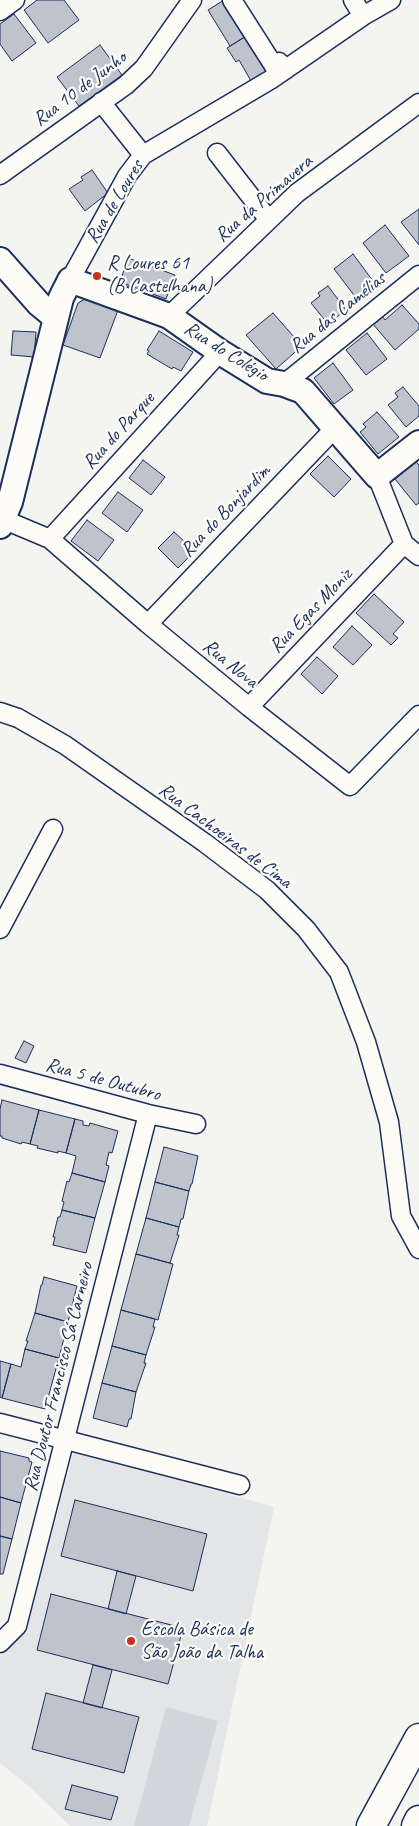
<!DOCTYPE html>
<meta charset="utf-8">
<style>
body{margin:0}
canvas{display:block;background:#f4f4f1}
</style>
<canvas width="419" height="1826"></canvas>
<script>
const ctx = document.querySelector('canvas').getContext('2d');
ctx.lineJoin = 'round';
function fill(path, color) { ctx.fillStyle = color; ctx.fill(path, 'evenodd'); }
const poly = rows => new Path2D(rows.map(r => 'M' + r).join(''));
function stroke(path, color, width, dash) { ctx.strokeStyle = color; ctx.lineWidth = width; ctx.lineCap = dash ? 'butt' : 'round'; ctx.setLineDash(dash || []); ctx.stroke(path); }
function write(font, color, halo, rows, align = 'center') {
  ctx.font = font + ' Caveat,sans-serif'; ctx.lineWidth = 4.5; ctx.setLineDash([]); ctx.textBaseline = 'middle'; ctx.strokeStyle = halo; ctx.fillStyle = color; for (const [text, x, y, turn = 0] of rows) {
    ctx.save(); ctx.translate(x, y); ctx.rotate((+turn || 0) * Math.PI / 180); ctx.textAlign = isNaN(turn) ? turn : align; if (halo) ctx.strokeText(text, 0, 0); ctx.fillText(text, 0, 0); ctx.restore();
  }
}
fill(poly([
 [74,1450,274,1507,207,1826,70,1826,31,1788,0,1763,0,1656,28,1627]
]), '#e4e5e6');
fill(poly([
 [166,1707,218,1721,189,1826,134,1826]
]), '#d4d6db');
const building = poly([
 [37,0,64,0,79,20,48,43,24,10,37,0],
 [224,0,248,35,230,46,208,10,224,0],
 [14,14,36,43,12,61,0,44,0,24,14,14],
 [248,35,270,69,251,81,239,60,236,62,227,48,248,35],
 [100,45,122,75,79,106,57,77,100,45],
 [92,170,108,193,85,211,69,189,83,180,81,177,92,170],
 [419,209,419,245,401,222,419,209],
 [385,225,409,256,386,273,363,243,385,225],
 [353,254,376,285,357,299,334,269,353,254],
 [128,258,175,275,166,299,120,282,128,258],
 [328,286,346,310,328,324,311,303,320,296,318,293,328,286],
 [85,299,118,310,100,358,63,345,78,303,85,299],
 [402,305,419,324,419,329,395,350,373,324,382,316,385,320,402,305],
 [273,313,302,346,276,369,246,335,273,313],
 [13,331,36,332,34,357,11,355,13,331],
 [159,331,193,352,181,371,173,367,172,369,147,354,149,351,147,350,159,331],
 [367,333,387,359,366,375,346,350,367,333],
 [333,363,353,390,334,404,314,378,333,363],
 [403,387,419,406,419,416,406,427,388,405,398,397,395,393,403,387],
 [377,412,399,437,378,454,360,432,366,427,363,424,377,412],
 [328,456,351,479,334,497,310,474,328,456],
 [143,460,165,477,151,495,129,478,143,460],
 [416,462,419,465,419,503,416,505,395,479,416,462],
 [118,492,143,510,127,532,102,513,118,492],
 [87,520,114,540,98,561,71,541,87,520],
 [174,532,195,551,178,568,158,548,174,532],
 [374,594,404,622,393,634,398,638,391,645,356,613,374,594],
 [352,626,372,645,353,665,333,647,352,626],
 [317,657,338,676,322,694,301,674,317,657],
 [24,1041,34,1046,26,1063,15,1058,24,1041],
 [2,1100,39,1110,30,1144,22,1142,21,1144,2,1138,2,1136,0,1136,0,1109,2,1100],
 [39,1110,75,1119,66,1153,58,1151,58,1153,37,1148,38,1146,30,1144,39,1110],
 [75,1119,83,1121,83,1125,89,1126,90,1123,118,1131,112,1153,109,1152,106,1165,109,1166,105,1182,72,1173,76,1156,66,1153,75,1119],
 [164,1147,198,1156,192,1184,191,1184,189,1191,155,1182,164,1147],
 [72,1173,105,1182,95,1218,62,1210,64,1202,62,1201,67,1181,69,1182,72,1173],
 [155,1182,189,1191,183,1219,181,1219,179,1227,146,1218,155,1182],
 [62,1210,95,1218,86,1253,53,1245,55,1237,53,1237,58,1217,60,1217,62,1210],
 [146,1218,179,1227,177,1235,179,1235,170,1263,136,1254,146,1218],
 [136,1254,173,1264,158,1320,121,1310,136,1254],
 [44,1277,77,1286,68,1322,35,1313,41,1285,42,1285,44,1277],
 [121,1310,155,1319,153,1327,155,1327,146,1355,112,1346,121,1310],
 [35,1313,68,1322,59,1358,25,1349,28,1341,26,1341,35,1313],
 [112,1346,146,1355,144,1363,146,1363,136,1392,102,1383,112,1346],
 [25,1349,59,1358,45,1409,2,1398,11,1364,21,1367,25,1349],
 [0,1361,11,1364,2,1398,0,1397,0,1361],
 [102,1383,136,1392,131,1419,129,1419,127,1427,93,1418,102,1383],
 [0,1451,29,1458,29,1461,32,1462,21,1503,0,1497,0,1451],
 [0,1497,21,1503,12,1539,0,1536,0,1497],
 [75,1500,207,1534,193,1591,61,1556,75,1500],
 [0,1536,12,1539,3,1574,0,1574,0,1536],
 [117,1571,136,1576,126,1614,108,1609,117,1571],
 [51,1594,183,1628,168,1684,37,1650,51,1594],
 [93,1665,112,1670,102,1708,83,1703,93,1665],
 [46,1693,139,1717,124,1773,32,1749,46,1693],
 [72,1785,118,1797,111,1820,65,1809,72,1785]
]);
fill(building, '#bfc3cc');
stroke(building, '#1b2f5e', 1);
const street = poly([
 [232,0,274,66,279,62,285,70],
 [353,0,363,16],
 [0,11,15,0],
 [101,102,143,155],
 [217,153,269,220],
 [0,175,126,85,144,68,192,0],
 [70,280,127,176,143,155,270,80,363,16,391,0],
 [169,316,297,193,419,103],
 [284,384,419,275],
 [377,476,404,544,419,556],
 [0,518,50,539,148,624,249,707,350,786,419,715],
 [50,539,220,352],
 [148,624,335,428],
 [249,707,404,544],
 [0,712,18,718,65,745,205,843,267,890,306,929,339,972,366,1042,389,1122,401,1216,419,1249],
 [0,929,53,829],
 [0,1074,148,1114,196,1124],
 [0,1423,240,1485],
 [0,1643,17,1626,148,1114]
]);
const secondary = poly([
 [0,260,39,304,56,318],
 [0,526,10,502,61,298,70,280,169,316,220,352,267,381,284,384,303,391,377,476,419,443]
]);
const highway = poly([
 [371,1826,419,1738],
 [416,1826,419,1820]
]);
stroke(street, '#1b2f5e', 21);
stroke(secondary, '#1b2f5e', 28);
stroke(highway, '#1b2f5e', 31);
stroke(street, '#fdfcf7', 18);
stroke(secondary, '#fdfcf7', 24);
stroke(highway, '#fdfcf7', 28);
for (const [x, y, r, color] of [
 [97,276,5,"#c8321e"],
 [131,1641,5,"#c8321e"]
]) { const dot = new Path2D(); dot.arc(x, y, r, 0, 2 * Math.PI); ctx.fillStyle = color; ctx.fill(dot); stroke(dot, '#fdfcf7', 2); }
write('20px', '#1b2f5e', '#fdfcf7', [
 ["Rua 10 de Junho",80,89,-37],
 ["Rua da Primavera",264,199,-41],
 ["Rua de Loures",115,202,-59],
 ["Rua das Camélias",338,313,-39],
 ["Rua do Colégio",226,352,32],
 ["Rua do Parque",119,431,-48],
 ["Rua do Bonjardim",226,511,-46],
 ["Rua Egas Moniz",311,611,-46],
 ["Rua Nova",230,664,39],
 ["Rua Cachoeiras de Cima",225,836,37],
 ["Rua 5 de Outubro",103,1080,15],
 ["Rua Doutor Francisco Sá Carneiro",59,1377,-76]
]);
write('20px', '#1b2f5e', '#fdfcf7', [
 ["R Loures 61",107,264],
 ["(B Castelhana)",107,287],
 ["Escola Básica de",141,1630],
 ["São João da Talha",141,1653]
], 'left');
</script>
